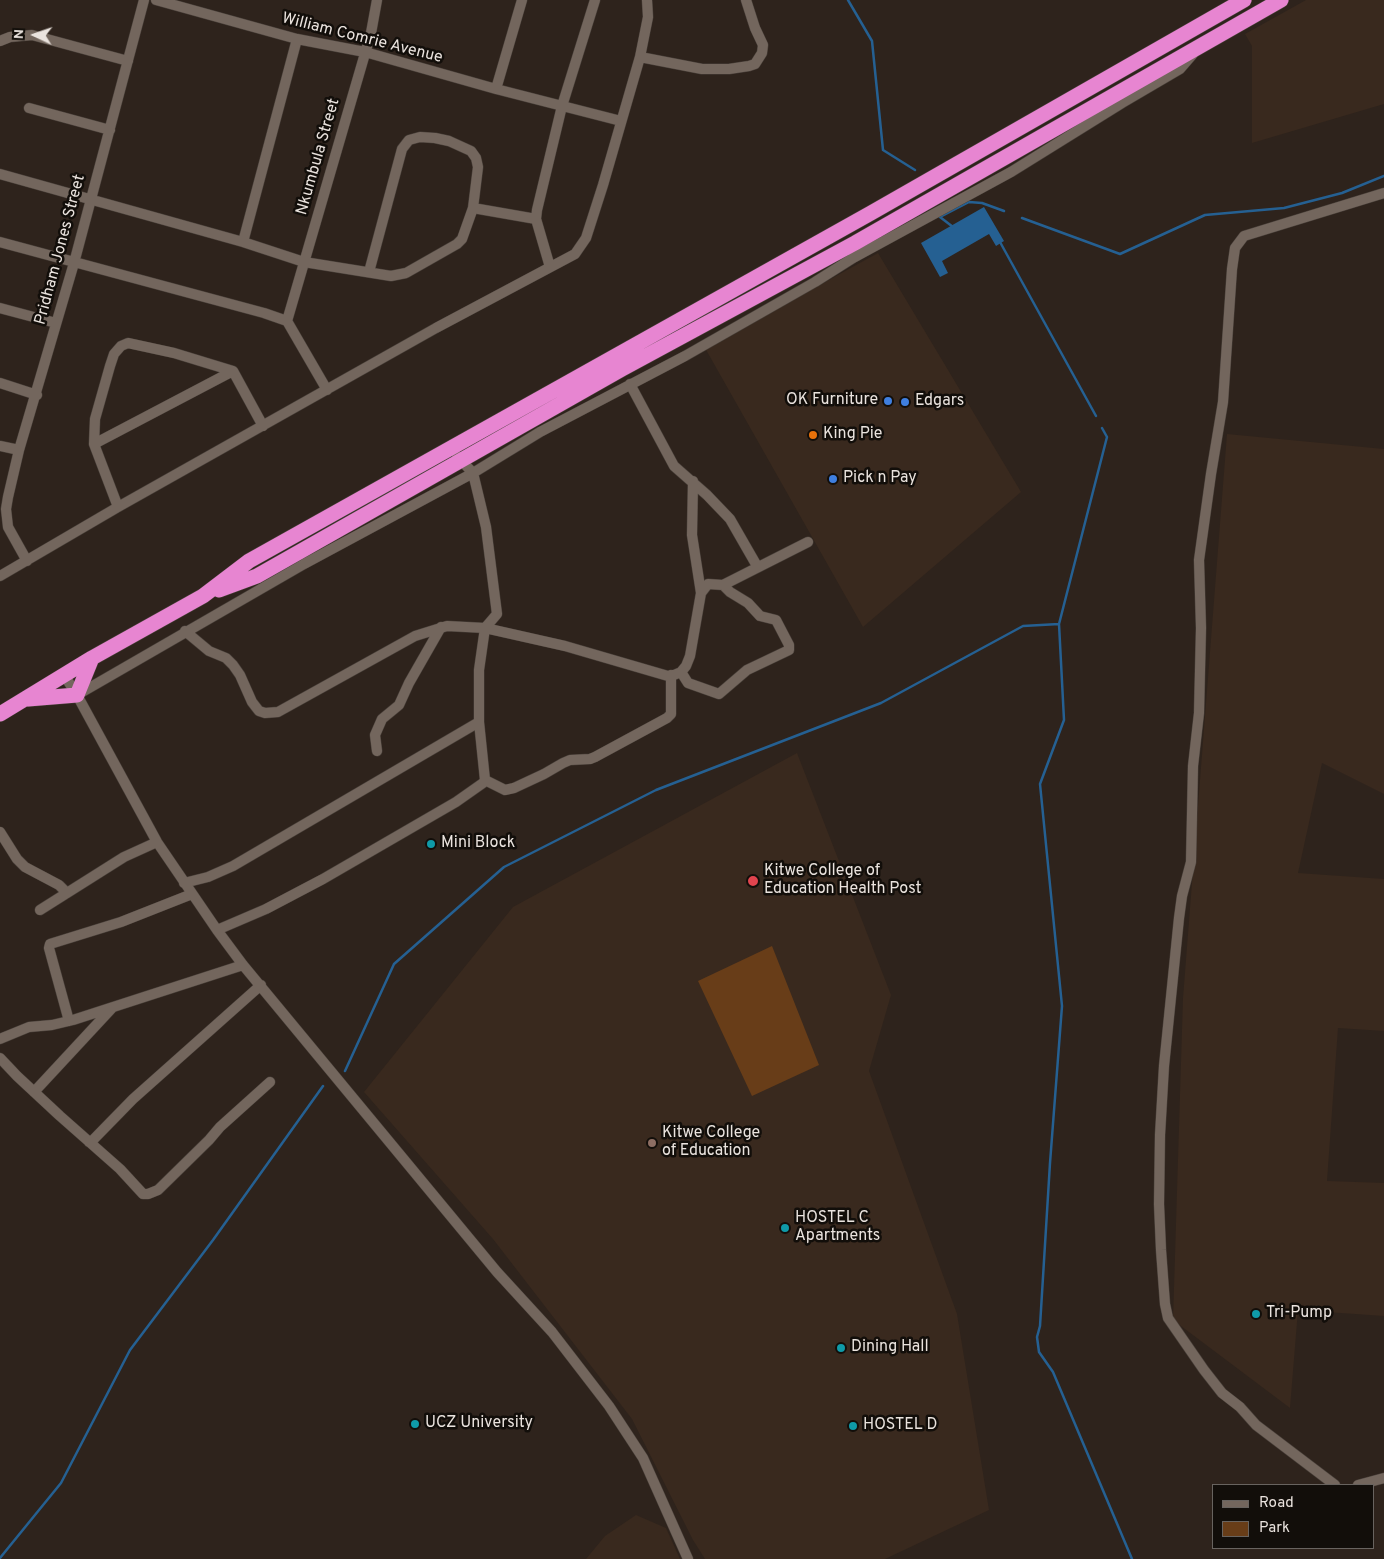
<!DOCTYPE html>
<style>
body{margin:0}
#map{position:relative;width:1384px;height:1559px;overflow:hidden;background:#2e231c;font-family:Overpass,sans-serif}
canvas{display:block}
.legend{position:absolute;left:1212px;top:1484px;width:162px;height:65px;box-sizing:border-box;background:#120e0a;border:1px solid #68635f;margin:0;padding:6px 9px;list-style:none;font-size:15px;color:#eae3de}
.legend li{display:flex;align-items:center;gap:10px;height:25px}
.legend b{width:25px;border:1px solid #68635f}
.north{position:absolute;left:10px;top:10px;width:50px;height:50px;-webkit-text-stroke:4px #120e0a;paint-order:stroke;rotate:273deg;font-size:14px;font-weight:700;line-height:20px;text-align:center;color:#eae3de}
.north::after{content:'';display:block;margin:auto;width:18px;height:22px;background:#eae3de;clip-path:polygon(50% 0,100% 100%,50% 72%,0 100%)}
</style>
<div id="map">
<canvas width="1384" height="1559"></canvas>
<ul class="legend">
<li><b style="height:6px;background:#73665d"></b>Road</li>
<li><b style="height:14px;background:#683d18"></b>Park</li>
</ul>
<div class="north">N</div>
</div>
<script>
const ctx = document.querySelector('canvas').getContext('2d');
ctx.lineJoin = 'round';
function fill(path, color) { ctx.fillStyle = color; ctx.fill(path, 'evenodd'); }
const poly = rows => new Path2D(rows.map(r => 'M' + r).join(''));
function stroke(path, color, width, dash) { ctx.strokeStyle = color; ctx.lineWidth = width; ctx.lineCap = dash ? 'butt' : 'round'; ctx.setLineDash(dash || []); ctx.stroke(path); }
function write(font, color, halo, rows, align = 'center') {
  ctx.font = font + ' Overpass,sans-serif'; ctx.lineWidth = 5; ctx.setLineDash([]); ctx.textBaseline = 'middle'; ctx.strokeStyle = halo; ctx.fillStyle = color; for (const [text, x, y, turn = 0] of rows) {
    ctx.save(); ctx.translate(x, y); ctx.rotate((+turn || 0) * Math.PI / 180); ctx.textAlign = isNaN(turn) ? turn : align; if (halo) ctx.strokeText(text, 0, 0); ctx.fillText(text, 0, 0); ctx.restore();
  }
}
fill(poly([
 [1306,0,1384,0,1384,104,1252,143,1252,46,1245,34],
 [878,253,1021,492,863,627,705,348],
 [1227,434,1384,449,1384,794,1322,763,1298,873,1384,879,1384,1031,1338,1028,1327,1181,1384,1183,1384,1316,1298,1310,1290,1408,1173,1320,1183,998],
 [797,753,891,995,869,1071,957,1314,989,1510,885,1559,705,1559,693,1540,632,1419,493,1239,364,1092,513,907],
 [636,1515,666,1528,680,1559,586,1559,605,1536]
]), '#39291e');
fill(poly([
 [772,946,819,1065,752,1096,698,981]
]), '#683d18');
fill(poly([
 [984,207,1004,241,996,246,989,234,942,261,948,273,940,277,921,243]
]), '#256092');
stroke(poly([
 [848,0,872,41,883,150,915,170],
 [1022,218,1120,254,1205,215,1284,208,1342,193,1384,176],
 [953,227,940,217,969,202,982,203,1004,211],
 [1000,242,1096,416],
 [1102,428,1107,437,1059,624,1064,720,1040,784,1062,1006,1050,1163,1040,1326,1037,1337,1039,1352,1053,1372,1132,1559],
 [345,1071,394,964,504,867,656,790,881,703,1023,626,1059,624],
 [0,1558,61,1483,130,1350,213,1240,323,1086]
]), '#256092', 2.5);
const minor = poly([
 [156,0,297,39,365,52,496,89,621,121],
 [0,41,10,37,32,35,128,61],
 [640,57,702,69,729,69,749,66,755,64,762,53,763,45,755,28,746,0],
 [496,89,522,0],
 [29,108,110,130],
 [0,174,243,242,304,262,391,276,406,273,457,244,462,239,473,208,478,167,476,158,471,151,449,141,435,138,420,137,409,140,402,149,369,272],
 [473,208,536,219],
 [0,242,264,313,287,321,327,390],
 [243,242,297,39],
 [853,258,1011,172,1122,103,1180,69,1193,54],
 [550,267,536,219,537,210,562,106,595,0],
 [0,308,56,323],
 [287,321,371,33,377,0],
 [0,383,37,395],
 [630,384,674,466,707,495,730,519,757,566],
 [94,444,233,371],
 [0,446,19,450],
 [693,481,692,535,701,593],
 [118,507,94,444,95,419,110,366,114,354,121,346,128,343,174,353,233,371,263,426],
 [27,561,8,527,6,509,8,497,19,450,74,263,144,0],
 [0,576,118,507,436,328,575,254,586,238,603,185,640,57,648,17,647,0],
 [185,631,209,651,226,658,233,665,240,675,252,702,259,711,265,713,278,712,415,636,447,626,485,628,565,646,668,676,674,675,681,672,686,666,690,656,701,593,708,584,723,585,808,542],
 [681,672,688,683,719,694,747,670,789,650,789,645,776,620,760,616,748,603,730,592,723,585],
 [64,675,77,695,157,842,217,930,243,965,497,1272,552,1332,609,1406,643,1458,688,1559],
 [77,695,304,564,473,473,540,432,685,356,815,282,853,258,855,243],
 [377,751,375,735,382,719,399,705,409,683,441,627],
 [485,780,505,790,514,788,544,774,563,763,570,760,590,759,595,757,667,718,671,714,671,675],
 [0,832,17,859,25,867,59,885,67,893],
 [184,883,208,877,233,866,479,722],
 [40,910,124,857,157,842],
 [217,930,266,909,323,879,456,802,483,783,485,780,479,722,479,670,485,628,497,614,486,527,473,473,457,456],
 [69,1021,49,948,50,944,121,922,192,894],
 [0,1039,29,1027,52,1025,73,1020,243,965],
 [0,1058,17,1076,60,1116,120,1169,143,1194,148,1194,158,1190,209,1140,220,1127,270,1082],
 [34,1092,112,1008],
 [89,1142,91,1142,133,1099,261,985],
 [1335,1485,1256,1425,1240,1407,1222,1393,1204,1370,1168,1318,1165,1304,1161,1250,1159,1204,1160,1135,1164,1066,1179,918,1182,896,1191,862,1193,766,1199,713,1201,628,1199,560,1211,474,1223,402,1232,269,1235,248,1244,236,1384,193],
 [1358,1485,1384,1478]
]);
const highway = poly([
 [219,590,257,576,622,369,855,243,1281,0],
 [28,699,77,695,92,658],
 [0,714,92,658,203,596,249,561,871,213,1244,0]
]);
stroke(minor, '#49403a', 11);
stroke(highway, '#49403a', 16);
stroke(minor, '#73665d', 10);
stroke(highway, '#e785d1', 15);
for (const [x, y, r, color] of [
 [888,401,5,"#3f7fe0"],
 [905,402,5,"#3f7fe0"],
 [813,435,5,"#e8710a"],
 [833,479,5,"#3f7fe0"],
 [431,844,5,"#0f9aa8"],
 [753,881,6,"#e0444e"],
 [652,1143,5,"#8d6e63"],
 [785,1228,5,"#0f9aa8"],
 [1256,1314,5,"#0f9aa8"],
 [841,1348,5,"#0f9aa8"],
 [415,1424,5,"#0f9aa8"],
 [853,1426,5,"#0f9aa8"]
]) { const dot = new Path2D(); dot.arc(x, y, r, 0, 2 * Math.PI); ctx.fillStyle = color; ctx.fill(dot); stroke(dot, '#120e0a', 2); }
write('16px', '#eae3de', '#120e0a', [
 ["William Comrie Avenue",362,39,14],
 ["Nkumbula Street",319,157,-74],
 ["Pridham Jones Street",61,250,-75]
]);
write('16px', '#eae3de', '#120e0a', [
 ["OK Furniture",878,401,"right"],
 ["Edgars",915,402],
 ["King Pie",823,435],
 ["Pick n Pay",843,479],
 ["Mini Block",441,844],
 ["Kitwe College of",764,872],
 ["Education Health Post",764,890],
 ["Kitwe College",662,1134],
 ["of Education",662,1152],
 ["HOSTEL C",795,1219],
 ["Apartments",795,1237],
 ["Tri-Pump",1266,1314],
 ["Dining Hall",851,1348],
 ["UCZ University",425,1424],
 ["HOSTEL D",863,1426]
], 'left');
</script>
